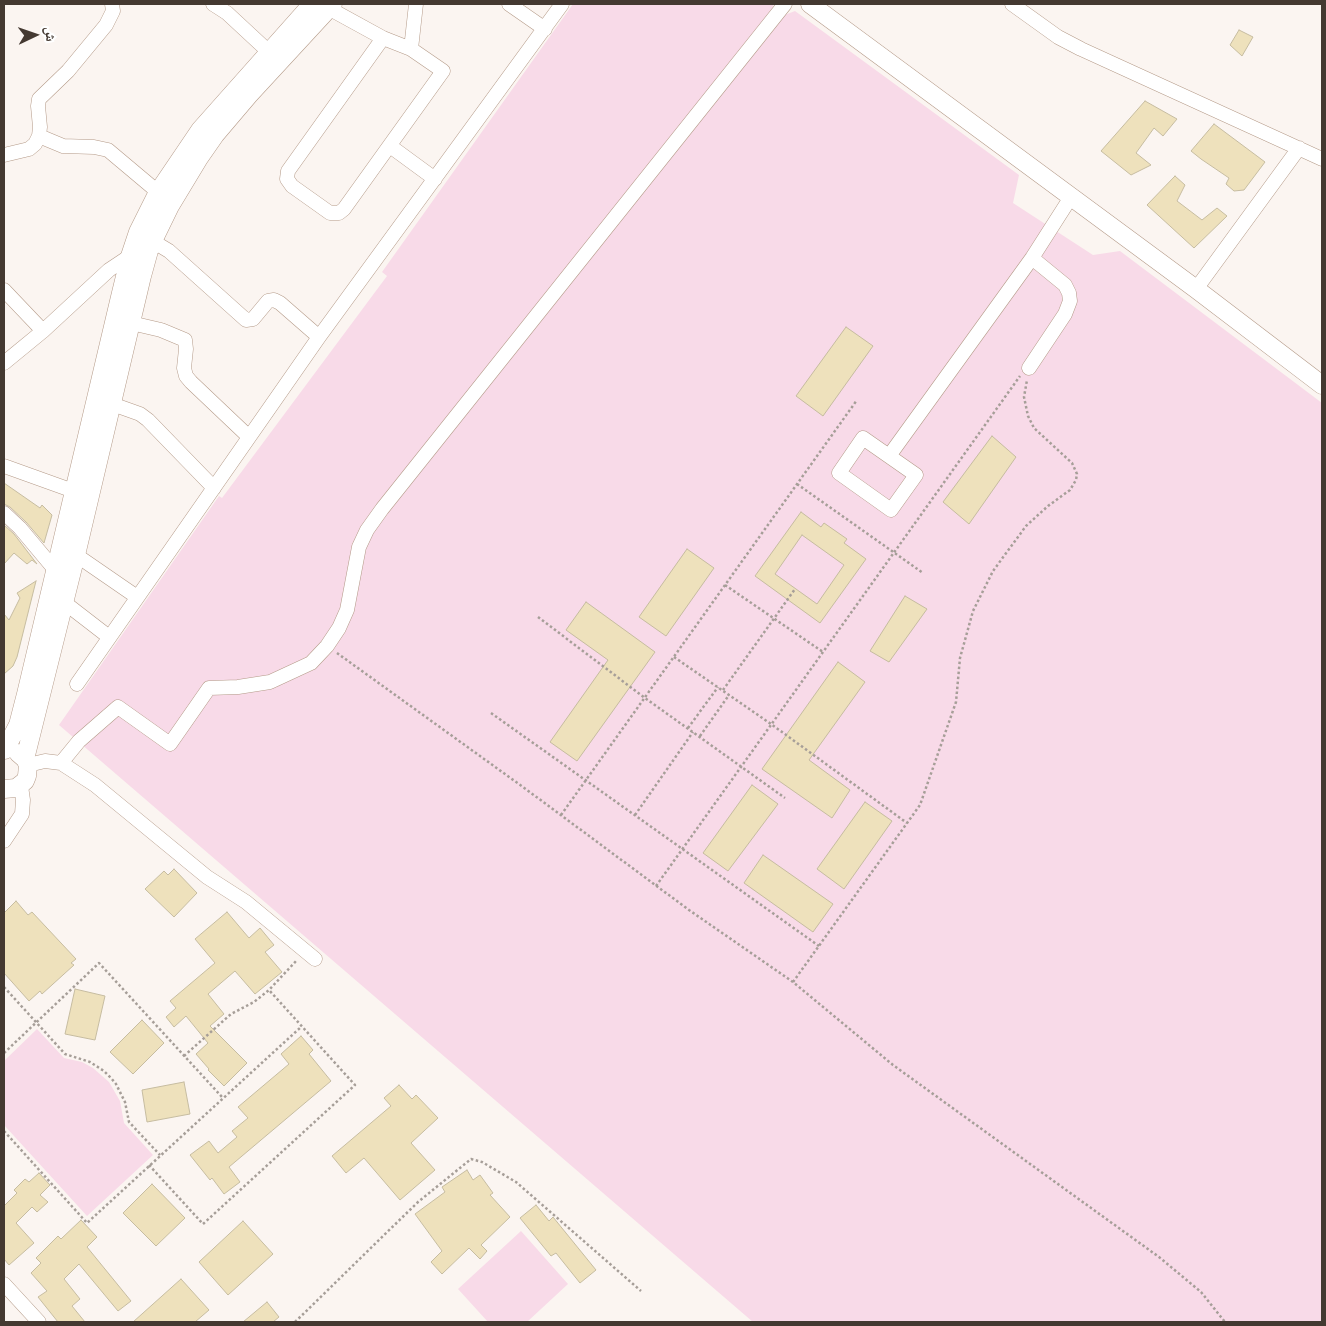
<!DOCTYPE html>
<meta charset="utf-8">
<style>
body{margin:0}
#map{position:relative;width:1326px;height:1326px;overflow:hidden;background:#fbf5f1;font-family:"Fira Sans","Noto Naskh Arabic",sans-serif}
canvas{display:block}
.frame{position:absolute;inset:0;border:5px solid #443931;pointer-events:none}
.north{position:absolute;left:10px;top:10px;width:50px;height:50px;-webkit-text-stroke:4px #fff;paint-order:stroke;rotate:87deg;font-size:14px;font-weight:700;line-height:20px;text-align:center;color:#443931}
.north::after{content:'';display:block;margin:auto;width:18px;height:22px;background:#443931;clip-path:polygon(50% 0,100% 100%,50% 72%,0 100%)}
</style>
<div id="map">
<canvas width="1326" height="1326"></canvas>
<div class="frame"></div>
<div class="north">ش</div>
</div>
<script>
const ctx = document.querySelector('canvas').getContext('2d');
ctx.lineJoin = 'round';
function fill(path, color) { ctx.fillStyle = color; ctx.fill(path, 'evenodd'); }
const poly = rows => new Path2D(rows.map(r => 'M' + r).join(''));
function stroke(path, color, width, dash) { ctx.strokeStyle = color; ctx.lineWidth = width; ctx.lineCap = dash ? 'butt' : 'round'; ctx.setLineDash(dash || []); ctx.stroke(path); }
fill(poly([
 [573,4,774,4,772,9,782,16,795,11,1019,175,1013,203,1093,255,1120,251,1322,403,1322,1322,753,1322,59,725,219,496,222,498,387,276,382,272],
 [37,1029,64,1058,82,1062,93,1068,109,1082,120,1101,124,1123,153,1155,87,1216,4,1125,4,1061],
 [521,1231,568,1284,527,1322,488,1322,458,1289]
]), '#f8dae8');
const building = poly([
 [1239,30,1253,37,1242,56,1230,45,1239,30],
 [1145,101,1177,119,1163,136,1154,128,1136,153,1151,165,1131,175,1101,151,1145,101],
 [1214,124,1265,162,1244,190,1234,191,1226,184,1229,178,1201,159,1191,151,1214,124],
 [1175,176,1185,185,1177,201,1202,220,1217,208,1227,216,1194,248,1147,205,1175,176],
 [846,327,873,346,823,416,796,396,846,327],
 [992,436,1016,457,969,524,943,502,992,436],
 [4,483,40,508,42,505,52,515,44,543,26,522,10,507,4,504,4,483],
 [801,512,821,527,824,523,847,539,844,543,866,559,820,623,755,576,801,512],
 [802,535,844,565,817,604,775,574,802,535],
 [4,525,14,534,37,564,32,560,27,564,14,553,4,564,4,525],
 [687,549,714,568,666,636,639,617,687,549],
 [36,581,17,657,13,666,4,674,4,614,9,620,20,598,17,593,36,581],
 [905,596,927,609,889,662,870,651,905,596],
 [586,602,655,652,577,761,550,742,608,660,566,630,586,602],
 [838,662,865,682,809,760,850,790,832,818,762,769,838,662],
 [752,785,778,804,728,871,703,853,752,785],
 [865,802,892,821,844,889,817,869,865,802],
 [763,855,833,904,813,932,744,883,763,855],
 [174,869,197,893,174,917,145,889,164,871,168,875,174,869],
 [16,901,28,915,32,912,76,959,71,963,74,965,42,994,40,991,29,1001,4,973,4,913,16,901],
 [227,912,249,938,260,928,274,945,265,952,282,972,255,994,235,971,208,994,224,1014,210,1026,247,1063,224,1086,208,1070,209,1069,196,1054,208,1043,186,1016,174,1027,166,1017,176,1008,170,1001,215,963,195,939,227,912],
 [75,989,105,996,95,1040,65,1034,75,989],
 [142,1020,164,1043,133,1074,110,1052,142,1020],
 [301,1036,313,1050,309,1054,331,1081,229,1167,240,1182,224,1194,212,1178,210,1180,190,1155,209,1141,218,1153,237,1137,232,1131,248,1118,238,1107,289,1064,281,1054,301,1036],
 [184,1082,190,1114,147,1122,142,1090,184,1082],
 [399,1085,412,1099,416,1095,438,1118,411,1143,435,1170,400,1200,364,1158,346,1173,332,1156,391,1106,384,1098,399,1085],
 [467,1170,473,1180,480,1175,493,1193,490,1195,510,1217,481,1245,487,1251,480,1259,469,1248,442,1274,431,1262,442,1251,415,1214,445,1192,442,1187,467,1170],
 [39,1173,50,1185,40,1195,48,1202,37,1212,32,1207,16,1223,34,1243,9,1265,4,1259,4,1206,17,1193,14,1190,25,1179,29,1182,39,1173],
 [152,1184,185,1218,156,1246,123,1213,152,1184],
 [536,1205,549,1221,553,1217,596,1270,580,1283,556,1253,551,1256,520,1218,536,1205],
 [81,1220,97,1237,87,1247,131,1301,118,1311,79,1264,64,1279,80,1299,72,1306,85,1322,58,1322,38,1297,47,1291,31,1273,41,1263,36,1258,58,1236,61,1239,81,1220],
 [243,1221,273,1254,228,1295,199,1262,243,1221],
 [181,1279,209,1310,195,1322,133,1322,181,1279],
 [267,1302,279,1317,273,1322,243,1322,267,1302]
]);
fill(building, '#eee1bc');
stroke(building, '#c6bca0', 1);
const minor = poly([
 [213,4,227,13,269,52],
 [321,4,383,38,411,49,443,71,344,209,339,213,330,213,292,186,287,179,288,171,383,38],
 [509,4,545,29],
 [1012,4,1058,37,1081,49,1322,159],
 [411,49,416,4],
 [39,136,63,146,94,147,108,150,158,192],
 [390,146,435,179],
 [4,155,29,149,35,144,39,136,40,127,38,106,39,99,68,71,106,25,113,11,112,4],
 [1196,289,1299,148],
 [4,290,43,331],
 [131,323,161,330,185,340,186,349,184,368,186,376,191,382,249,437],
 [4,363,43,331,109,270,130,256,159,245,169,251,246,320,253,319,268,301,274,300,280,303,319,337],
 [1029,368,1065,314,1070,301,1069,293,1065,285,1032,258],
 [112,404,140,414,148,420,214,488],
 [863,438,916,475,891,510,839,473,863,438],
 [889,456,1032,258,1071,197],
 [4,466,82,494],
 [4,513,20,528,56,571],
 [76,555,137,597],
 [65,603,109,637],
 [77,684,319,337,562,4],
 [61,763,79,741,118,707,170,744,209,688,238,687,270,682,311,663,327,646,339,628,347,610,359,547,367,530,382,509,785,4],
 [28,765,45,761,61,763,95,785,207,877,246,902,315,959],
 [4,841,22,814,23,800,21,786],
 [4,1284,39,1322]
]);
const major = poly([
 [810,4,1196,289,1322,385],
 [5,750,18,725,26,694,120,297,130,256,138,232,158,192,200,130,312,4],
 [25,759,76,555,142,276,150,247,170,206,199,158,215,135,249,95,333,4],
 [4,789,16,788,25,781,27,776,28,765,25,759,18,753]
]);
stroke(minor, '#b49a88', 15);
stroke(major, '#b49a88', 19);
stroke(poly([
 [797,484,923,573],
 [725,585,823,652],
 [538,617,645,698,785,798],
 [337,653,523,787,689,910,793,982,893,1065,1159,1257,1201,1292,1225,1322],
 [674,657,771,724,907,823],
 [723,690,795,589],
 [491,713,819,946],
 [688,728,718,687],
 [700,736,729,695],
 [561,815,857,400],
 [635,815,693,732],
 [656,886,1020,376],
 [793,982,920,805,956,702,960,658,973,611,993,571,1026,526,1048,506,1070,490,1076,480,1077,474,1072,463,1034,428,1028,416,1024,397,1027,380],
 [4,987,65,1054,90,1062,104,1071,111,1078,116,1084,125,1102,129,1122,160,1155],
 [4,1053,99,963,222,1097],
 [184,1056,231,1014,254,1002,269,990,297,960],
 [4,1131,87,1223,301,1027],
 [149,1165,203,1224,355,1085,269,990],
 [295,1322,418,1202,471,1159,482,1162,516,1182,641,1291]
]), '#a69e98', 2.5, [2.5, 2.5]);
stroke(minor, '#fff', 14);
stroke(major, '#fff', 18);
</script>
